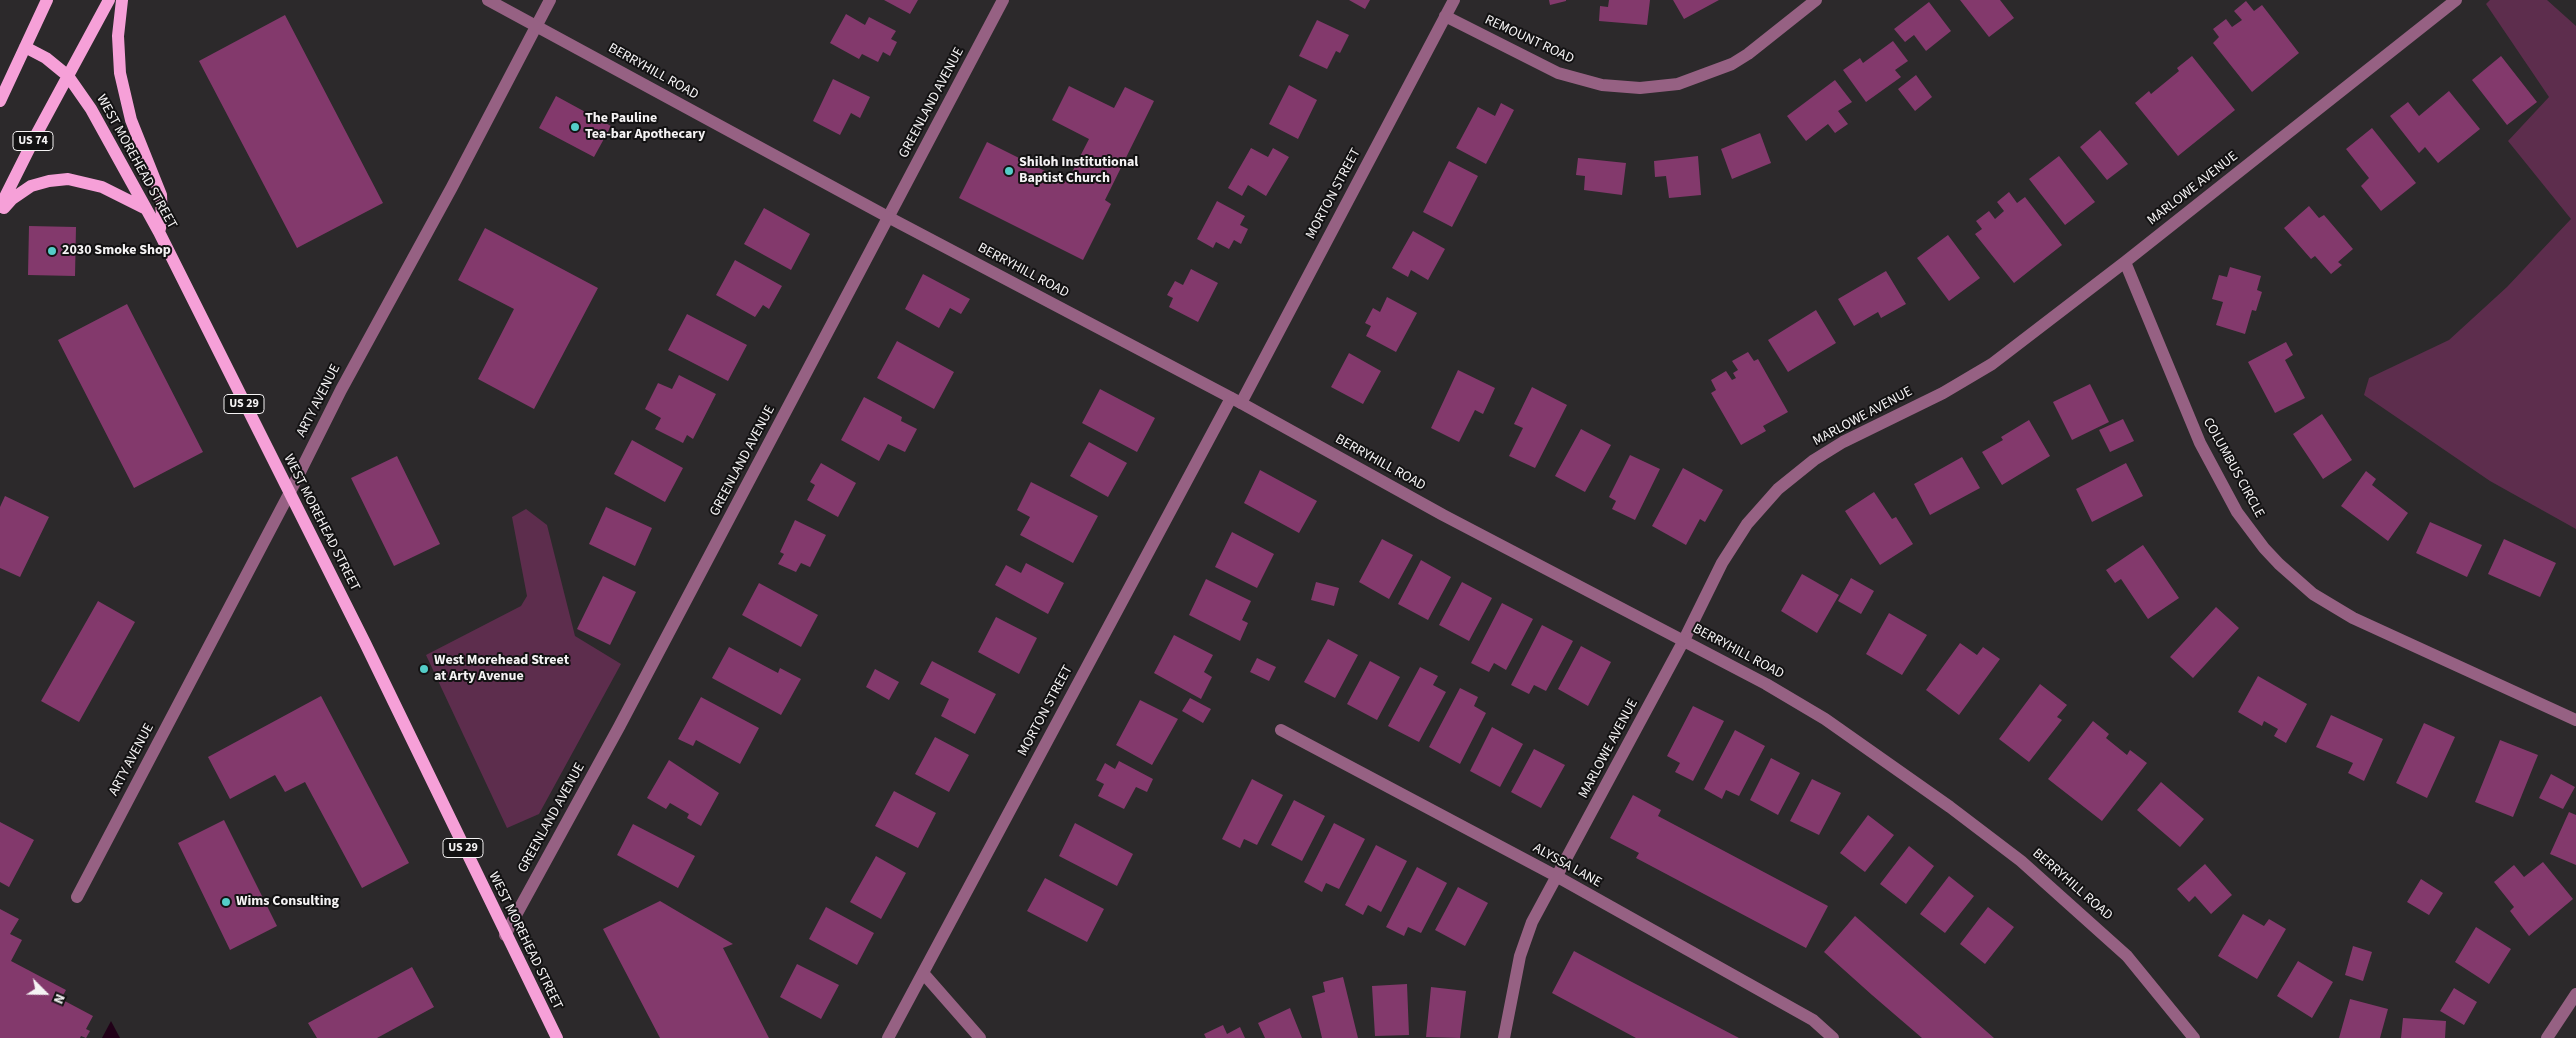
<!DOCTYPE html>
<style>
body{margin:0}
#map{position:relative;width:2576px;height:1038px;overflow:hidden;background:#2c292b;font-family:"Source Sans 3",sans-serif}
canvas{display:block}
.north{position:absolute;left:20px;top:968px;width:50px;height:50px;-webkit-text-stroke:4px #131213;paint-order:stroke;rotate:113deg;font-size:14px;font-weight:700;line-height:20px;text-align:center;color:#f5f3f4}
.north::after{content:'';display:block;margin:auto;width:18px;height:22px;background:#f5f3f4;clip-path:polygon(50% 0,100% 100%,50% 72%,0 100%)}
</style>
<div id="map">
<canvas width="2576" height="1038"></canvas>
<div class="north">N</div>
</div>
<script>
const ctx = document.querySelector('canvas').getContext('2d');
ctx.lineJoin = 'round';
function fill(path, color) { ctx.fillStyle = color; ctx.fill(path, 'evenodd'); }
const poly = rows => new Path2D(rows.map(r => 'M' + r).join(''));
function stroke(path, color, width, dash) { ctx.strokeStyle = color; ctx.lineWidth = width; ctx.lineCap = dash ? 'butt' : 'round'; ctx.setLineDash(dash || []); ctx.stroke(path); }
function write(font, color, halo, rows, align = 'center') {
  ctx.font = font + ' "Source Sans 3",sans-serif'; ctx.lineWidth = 4; ctx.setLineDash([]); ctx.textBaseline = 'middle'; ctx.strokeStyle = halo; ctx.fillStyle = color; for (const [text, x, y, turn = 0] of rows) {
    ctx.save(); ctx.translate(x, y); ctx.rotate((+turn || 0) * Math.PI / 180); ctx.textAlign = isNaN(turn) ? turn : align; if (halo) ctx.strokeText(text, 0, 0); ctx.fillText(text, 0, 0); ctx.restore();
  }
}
fill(poly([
 [2490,0,2547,0,2576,26,2576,529,2490,481,2364,395,2369,378,2449,340,2507,287,2571,219,2508,141,2549,97,2486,4],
 [526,509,547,525,575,636,621,664,539,814,507,828,426,655,521,606,527,596,512,517]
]), '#5d2d4d');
fill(poly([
 [111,1021,120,1038,102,1038]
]), '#210018');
fill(poly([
 [884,0,918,0,910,14],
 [1349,0,1370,0,1365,9],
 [1549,0,1566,0,1566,1,1550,5],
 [1609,0,1650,0,1647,25,1599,21,1600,6,1608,7],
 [1673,0,1719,0,1684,19],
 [1960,0,2000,0,2014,18,1989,37],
 [2246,1,2254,11,2262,5,2299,53,2252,92,2213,43,2219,37,2213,29,2226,19,2232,27,2242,20,2234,11],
 [1929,2,1951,31,1926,51,1914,35,1905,42,1894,29],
 [846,14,865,25,869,17,896,31,891,39,897,42,890,56,883,52,878,62,862,54,859,59,830,43],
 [285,15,383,203,297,248,199,61],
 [1317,20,1349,35,1340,53,1336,51,1327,69,1299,56],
 [1893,41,1908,61,1895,70,1901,77,1866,102,1843,70,1860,58,1863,63],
 [2192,56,2235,110,2178,156,2135,103,2149,91,2151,94,2179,71,2177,68],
 [2501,56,2537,102,2507,125,2472,80],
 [1916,75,1932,97,1915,111,1898,89],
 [833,79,870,97,860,118,851,113,840,135,813,121],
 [1835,80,1852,102,1838,111,1848,124,1835,133,1828,124,1806,141,1787,116],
 [1289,85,1317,100,1298,139,1269,124],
 [1069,86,1114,108,1125,87,1154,101,1105,200,1111,204,1083,260,959,198,987,142,1067,182,1089,139,1052,120],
 [2449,91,2480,129,2438,163,2425,147,2419,153,2390,116,2408,102,2419,116],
 [556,96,611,126,594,157,539,128],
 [1501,103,1514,110,1486,164,1456,148,1478,107,1495,116],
 [2372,128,2416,183,2381,211,2361,186,2369,178,2346,149],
 [2100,130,2128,164,2107,180,2080,147],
 [1760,133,1771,163,1732,179,1721,149],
 [1251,148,1268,157,1273,148,1289,157,1266,196,1248,185,1242,196,1228,188],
 [1698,156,1701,195,1669,198,1666,176,1655,177,1654,161],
 [2059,156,2095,202,2065,225,2029,179],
 [1578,158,1626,163,1622,195,1584,190,1585,176,1576,175],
 [1449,161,1478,176,1452,227,1423,212],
 [2009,192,2017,203,2025,197,2062,245,2014,283,1975,234,1982,229,1976,221,1989,211,1995,219,2004,211,1997,202],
 [1217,201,1245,216,1240,225,1248,229,1241,244,1234,240,1229,249,1216,242,1213,248,1197,239],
 [2309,206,2319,218,2324,215,2353,249,2338,262,2342,265,2331,274,2315,256,2311,259,2284,228],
 [764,208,810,234,791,270,744,244],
 [29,226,76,227,75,276,28,275],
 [485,228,598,288,534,409,478,379,514,309,458,280],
 [1413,231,1445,249,1428,280,1411,270,1408,277,1392,268],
 [1948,235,1980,278,1949,301,1917,258],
 [735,260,782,286,769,309,763,305,755,317,716,295],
 [2230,267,2261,276,2257,290,2262,292,2256,311,2252,310,2245,334,2216,325,2223,302,2212,299,2219,275,2227,277],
 [1191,269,1218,283,1198,322,1169,307,1173,298,1167,295,1175,281,1183,285],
 [1886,271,1906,304,1881,318,1878,312,1854,326,1838,299],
 [923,274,970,299,961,314,950,308,939,328,905,309],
 [1387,297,1417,313,1396,352,1366,336,1371,326,1365,323,1373,308,1380,312],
 [127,304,203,452,134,488,58,340],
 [1816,310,1836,343,1788,372,1768,340],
 [687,314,747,345,728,381,668,350],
 [897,341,954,372,934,409,877,378],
 [2286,342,2293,355,2285,360,2305,398,2275,413,2248,362],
 [1748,352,1754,361,1758,359,1788,412,1763,426,1766,431,1741,445,1711,393,1716,390,1711,380,1726,371,1732,380,1736,378,1733,373,1738,370,1732,361],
 [1349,353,1381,371,1363,404,1331,387],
 [1458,370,1495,388,1483,414,1475,410,1459,442,1431,428],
 [679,375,716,394,693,439,687,435,683,443,655,429,661,418,645,409,658,383,672,389],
 [2090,384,2109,422,2072,440,2053,402],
 [1532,387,1567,405,1535,468,1509,456,1523,428,1514,424],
 [1100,389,1155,418,1137,452,1082,423],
 [864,397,902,417,901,421,917,429,905,452,888,444,879,461,841,440],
 [2322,414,2352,460,2323,479,2293,434],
 [2123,419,2134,441,2110,452,2099,430],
 [2029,420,2050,456,2002,485,1982,452,2003,440,2001,437],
 [1581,429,1611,445,1585,492,1555,476],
 [632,440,683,468,665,502,614,474],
 [1089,442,1127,463,1108,497,1070,476],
 [1630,455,1660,469,1635,520,1612,509,1616,501,1609,497],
 [397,456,440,544,394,566,351,478],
 [1962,457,1980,488,1930,515,1914,484],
 [821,463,856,483,838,517,807,500,815,485,810,482],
 [2126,463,2143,496,2092,522,2076,489],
 [1683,468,1723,490,1705,522,1700,519,1686,545,1652,526],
 [1260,470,1317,501,1299,533,1244,503],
 [2366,471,2376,479,2372,485,2408,513,2388,541,2341,506],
 [1031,482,1098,516,1073,563,1020,535,1030,517,1017,510],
 [1874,492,1892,519,1896,517,1913,544,1880,565,1845,511],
 [5,496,49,517,20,577,0,568,0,507],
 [606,507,652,528,635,566,589,544],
 [795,520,826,535,810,567,801,563,796,572,778,564,784,554,780,552],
 [2430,522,2482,545,2467,577,2416,553],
 [1232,532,1274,554,1257,588,1215,567],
 [1382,539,1413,555,1389,599,1359,582],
 [2504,539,2556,563,2540,597,2488,574],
 [2143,545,2179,598,2148,619,2121,579,2115,583,2106,570],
 [1421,560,1451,577,1428,620,1398,604],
 [1026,563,1064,583,1048,614,995,585,1006,565,1021,573],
 [1802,574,1839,595,1817,633,1781,611],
 [603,576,636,592,610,645,577,629],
 [1851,578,1874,591,1861,614,1838,601],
 [1206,579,1251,601,1242,620,1248,623,1240,641,1189,615],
 [1316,582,1339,588,1334,606,1311,600],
 [1462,582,1492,598,1469,641,1439,625],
 [759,583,818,615,801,647,742,615],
 [98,601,135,622,79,722,41,701],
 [1502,603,1533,619,1506,670,1494,663,1489,672,1471,663],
 [2216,607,2239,628,2193,678,2170,657],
 [1889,613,1927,635,1902,675,1866,654],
 [996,617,1037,638,1019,674,978,652],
 [1542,625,1573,641,1546,691,1534,685,1529,694,1511,685],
 [1174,635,1213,655,1204,672,1212,677,1201,699,1154,673],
 [1328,639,1358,655,1335,698,1304,682],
 [1960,643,1977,655,1983,647,2000,659,1959,715,1926,690],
 [1581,646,1611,662,1588,706,1558,689],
 [729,647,778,673,780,668,801,679,781,715,712,678],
 [1257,658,1276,667,1269,681,1250,672],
 [932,661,996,694,975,734,941,716,949,699,920,684],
 [1370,661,1400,677,1377,720,1347,704],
 [1420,667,1438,676,1433,685,1446,692,1419,742,1388,726],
 [875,669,899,682,889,700,866,687],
 [2258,676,2307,704,2286,743,2274,736,2278,729,2264,721,2262,726,2238,712],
 [2040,684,2067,705,2057,717,2062,720,2029,762,1999,739],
 [1460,688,1478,697,1474,706,1486,713,1460,764,1429,747],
 [321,696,409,863,362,888,305,782,285,792,275,775,230,799,208,757],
 [701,697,759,728,740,764,696,740,693,746,678,739],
 [1190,698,1211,709,1203,723,1182,711],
 [1140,700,1178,719,1152,765,1116,745],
 [1693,706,1724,721,1693,781,1675,772,1680,763,1667,756],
 [2331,715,2383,739,2364,781,2348,773,2353,763,2316,747],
 [2093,721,2109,734,2106,738,2127,755,2130,750,2147,763,2102,821,2048,779],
 [2424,723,2455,737,2427,798,2396,783],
 [1492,727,1523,744,1500,787,1470,771],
 [1735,730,1765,746,1739,796,1726,790,1722,799,1704,789],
 [935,737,969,755,949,792,915,774],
 [2500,740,2538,755,2513,817,2475,802],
 [1534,749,1565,765,1541,808,1511,792],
 [1771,758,1800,773,1778,815,1750,800],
 [669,760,719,793,701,826,687,818,689,814,670,803,666,809,647,798],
 [1119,761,1153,779,1147,792,1136,787,1124,809,1098,796,1104,784,1096,780,1105,763,1115,769],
 [2551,774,2575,787,2563,809,2539,798],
 [1252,779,1283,795,1257,845,1244,839,1240,848,1222,839],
 [1812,779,1841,793,1819,835,1790,821],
 [2161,782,2204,819,2180,847,2137,810],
 [894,791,936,813,918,848,875,826],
 [1633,795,1661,810,1658,816,1828,906,1806,948,1636,858,1639,853,1610,838],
 [1294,800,1325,816,1302,861,1271,845],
 [2569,812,2576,815,2576,865,2550,854],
 [1868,815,1894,835,1865,872,1840,853],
 [224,820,277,926,230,950,178,843],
 [0,822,34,840,9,887,0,882],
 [1075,823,1133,854,1117,886,1059,856],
 [1334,823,1365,839,1339,889,1326,883,1322,892,1304,882],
 [633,824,695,856,678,888,617,855],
 [1376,845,1407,861,1381,912,1368,905,1363,915,1345,905],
 [1909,846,1934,866,1906,904,1880,884],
 [876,856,906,873,881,919,850,902],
 [2543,862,2573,899,2529,936,2510,911,2514,907,2494,882,2514,865,2524,877],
 [2205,864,2232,895,2211,914,2195,896,2189,902,2177,889],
 [1417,867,1447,883,1421,933,1408,927,1404,936,1386,927],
 [1949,876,1974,896,1945,933,1920,914],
 [1045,878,1104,909,1087,942,1027,911],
 [2421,879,2443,893,2429,915,2407,902],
 [1458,887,1488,903,1465,946,1435,930],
 [660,901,733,944,723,948,769,1038,660,1038,603,929],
 [826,907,874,933,857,965,809,939],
 [1988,907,2014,927,1985,964,1960,944],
 [0,909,19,919,10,934,22,940,11,961,66,990,61,999,93,1016,86,1029,90,1031,86,1038,81,1036,80,1038,0,1038],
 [2243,914,2264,926,2269,919,2286,929,2257,979,2218,956],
 [1855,916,1952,1001,1994,1038,1922,1038,1872,995,1824,952],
 [2476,927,2511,949,2489,984,2455,962],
 [2353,946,2372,952,2363,981,2345,975],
 [1574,951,1630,981,1739,1038,1636,1038,1552,993],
 [2298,961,2333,982,2312,1018,2277,996],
 [797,964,839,985,821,1019,780,997],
 [412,967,434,1007,377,1038,317,1038,308,1023],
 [1343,977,1358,1038,1322,1038,1312,996,1325,992,1323,982],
 [1407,984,1409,1035,1375,1036,1372,986],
 [1431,987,1466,991,1460,1038,1426,1037],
 [2454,988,2477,1002,2464,1025,2440,1011],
 [2350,999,2388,1009,2380,1038,2339,1038],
 [1290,1008,1302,1038,1265,1038,1258,1023],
 [2403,1018,2446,1021,2445,1038,2401,1038],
 [1223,1025,1227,1034,1240,1027,1245,1038,1206,1038,1204,1034]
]), '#83396c');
stroke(poly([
 [1445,16,1558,73,1602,85,1640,88,1678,84,1732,64,1748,54,1816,0],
 [2125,262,2200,443,2237,512,2264,548,2279,564,2313,594,2353,618,2576,720],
 [1241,403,1454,0],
 [1281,730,1556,876,1813,1020,1833,1038],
 [77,897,289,494,341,390,452,187,550,0],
 [505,935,619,727,1003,0],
 [923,973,980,1038],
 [888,1038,1231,398],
 [1504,1038,1520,956,1532,922,1684,640,1722,563,1747,524,1778,489,1814,460,1843,442,1943,393,1992,364,2125,262,2456,0],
 [2547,1038,2576,994]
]), '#966183', 12);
stroke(poly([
 [488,0,888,217,1241,403,1443,515,1766,684,1825,719,1950,807,2021,861,2127,956,2194,1038]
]), '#966183', 12);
stroke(poly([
 [122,0,118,36,120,73,131,120,161,195,162,220,159,232],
 [25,47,46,58,68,76,91,109,159,232,365,643,557,1038],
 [0,101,47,0],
 [0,207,36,135,109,0],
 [4,208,12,199,31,186,49,181,68,179,102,187,144,208]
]), '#f6a0d8', 12);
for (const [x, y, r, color] of [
 [575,127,5,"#54cdc8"],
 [1009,171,5,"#54cdc8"],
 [52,251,5,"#54cdc8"],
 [424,669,5,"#54cdc8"],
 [226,902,5,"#54cdc8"]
]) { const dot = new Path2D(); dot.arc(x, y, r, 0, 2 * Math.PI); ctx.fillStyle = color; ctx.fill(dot); stroke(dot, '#131213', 2); }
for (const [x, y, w] of [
 [33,141,40],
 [244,404,40],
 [463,848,40]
]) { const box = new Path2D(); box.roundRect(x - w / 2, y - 9.5, w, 19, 4); ctx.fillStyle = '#131213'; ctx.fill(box); stroke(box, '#f5f3f4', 1); }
write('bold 12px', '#f5f3f4', null, [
 ["US 74",33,141],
 ["US 29",244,404],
 ["US 29",463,848]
]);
write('14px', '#f5f3f4', '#131213', [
 ["REMOUNT ROAD",1529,40,25],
 ["BERRYHILL ROAD",653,72,29],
 ["GREENLAND AVENUE",932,103,-62],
 ["WEST MOREHEAD STREET",136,162,61],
 ["MARLOWE AVENUE",2193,189,-38],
 ["MORTON STREET",1334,194,-62],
 ["BERRYHILL ROAD",1023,271,28],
 ["ARTY AVENUE",319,401,-63],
 ["MARLOWE AVENUE",1863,417,-28],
 ["GREENLAND AVENUE",743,461,-62],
 ["BERRYHILL ROAD",1380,463,29],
 ["COLUMBUS CIRCLE",2233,468,61],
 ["WEST MOREHEAD STREET",321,523,63],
 ["BERRYHILL ROAD",1738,652,28],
 ["MORTON STREET",1046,711,-62],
 ["MARLOWE AVENUE",1609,749,-62],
 ["ARTY AVENUE",132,760,-62],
 ["GREENLAND AVENUE",552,818,-61],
 ["ALYSSA LANE",1567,866,29],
 ["BERRYHILL ROAD",2072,885,41],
 ["WEST MOREHEAD STREET",525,941,64]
]);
write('bold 14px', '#f5f3f4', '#131213', [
 ["The Pauline",585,119],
 ["Tea-bar Apothecary",585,135],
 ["Shiloh Institutional",1019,163],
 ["Baptist Church",1019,179],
 ["2030 Smoke Shop",62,251],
 ["West Morehead Street",434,661],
 ["at Arty Avenue",434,677],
 ["Wims Consulting",236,902]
], 'left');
</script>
